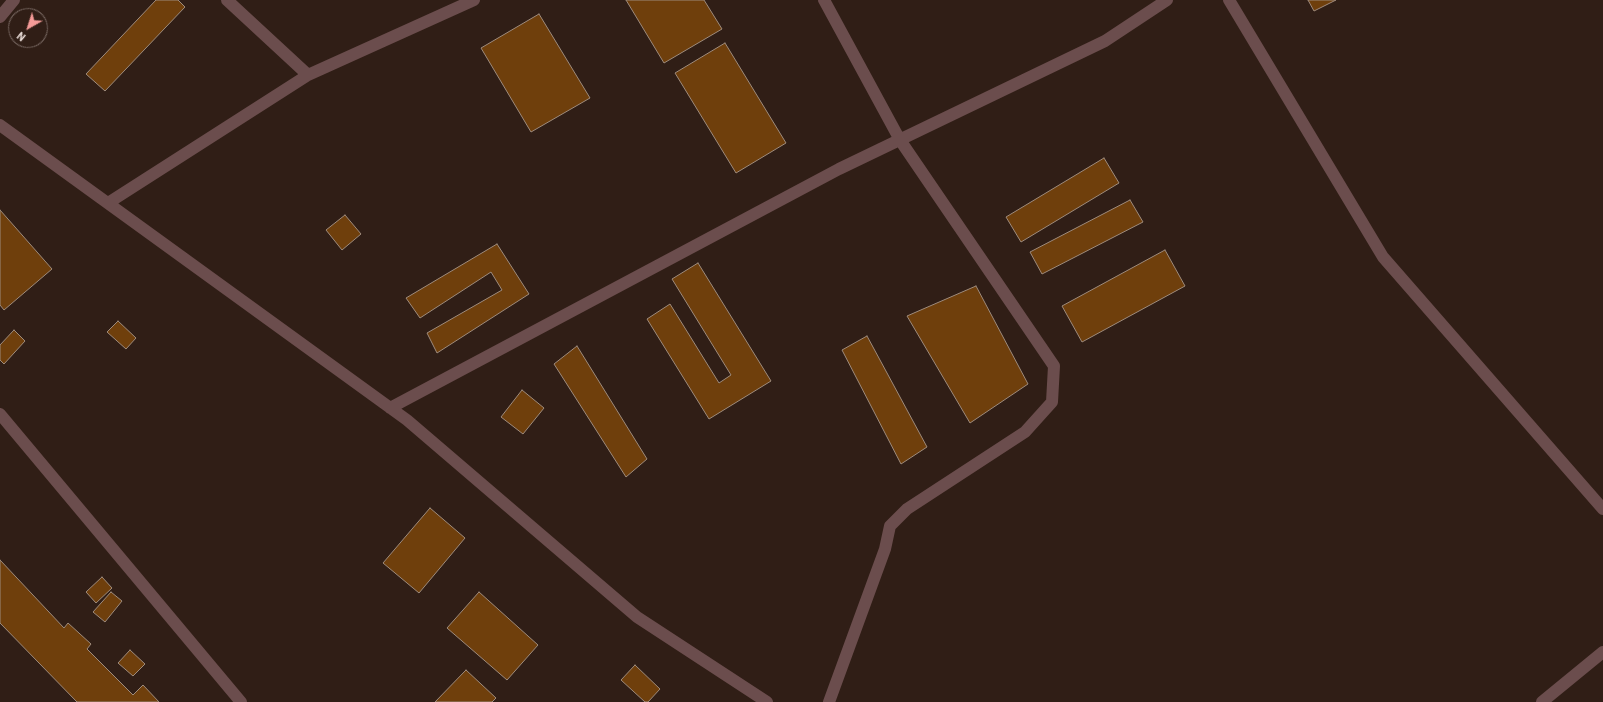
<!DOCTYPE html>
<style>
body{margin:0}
#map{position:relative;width:1603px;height:702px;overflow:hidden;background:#301e16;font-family:Barlow,sans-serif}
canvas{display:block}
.north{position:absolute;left:8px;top:8px;width:40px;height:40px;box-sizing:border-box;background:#301e16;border:1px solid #7a6a64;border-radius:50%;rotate:219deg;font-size:11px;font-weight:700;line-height:16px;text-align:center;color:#eaddd8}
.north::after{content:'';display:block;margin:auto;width:14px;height:18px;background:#f59b98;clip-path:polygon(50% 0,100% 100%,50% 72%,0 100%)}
</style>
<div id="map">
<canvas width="1603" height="702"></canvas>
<div class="north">N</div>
</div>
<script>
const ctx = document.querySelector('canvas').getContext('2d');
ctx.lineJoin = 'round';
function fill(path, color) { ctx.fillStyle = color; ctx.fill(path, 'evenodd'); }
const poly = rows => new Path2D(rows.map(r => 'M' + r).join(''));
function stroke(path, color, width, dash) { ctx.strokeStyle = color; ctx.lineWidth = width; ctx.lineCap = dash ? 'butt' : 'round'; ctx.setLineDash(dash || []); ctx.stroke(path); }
const building = poly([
 [156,0,178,0,185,7,105,91,86,74,156,0],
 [626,0,704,0,722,29,664,63,626,0],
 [1308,0,1336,0,1314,11,1308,0],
 [539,14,590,98,531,132,481,48,539,14],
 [725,43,786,143,736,173,675,73,725,43],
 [1104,158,1119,183,1021,242,1006,217,1104,158],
 [1130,200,1143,222,1042,274,1030,252,1130,200],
 [0,210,52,269,4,310,0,305,0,210],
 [345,215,361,234,342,250,326,230,345,215],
 [497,244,529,294,437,353,427,333,502,290,491,272,420,318,406,298,497,244],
 [1165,250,1185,286,1082,342,1062,306,1165,250],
 [698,263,771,381,709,419,647,319,670,304,719,383,731,375,672,279,698,263],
 [976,286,1028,384,970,423,907,316,976,286],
 [118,321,136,338,126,349,107,332,118,321],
 [14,330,25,341,4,364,0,360,0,345,14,330],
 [867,336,927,447,901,464,842,350,867,336],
 [577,346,647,459,626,477,554,364,577,346],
 [522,390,544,408,523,434,501,417,522,390],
 [430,508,465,538,419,593,383,563,430,508],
 [0,560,64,628,68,623,91,644,87,649,133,695,143,685,159,702,77,702,0,623,0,560],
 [102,577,112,588,96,603,86,592,102,577],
 [111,592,122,601,105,622,93,612,111,592],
 [479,592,538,645,507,680,447,628,479,592],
 [130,650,145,664,133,676,118,663,130,650],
 [635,665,660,689,648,702,645,702,621,680,635,665],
 [466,670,496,698,492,702,435,702,466,670]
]);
fill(building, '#6f3f0c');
stroke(building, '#9e8b7c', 1);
stroke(poly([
 [227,0,308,75],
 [824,0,900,140,1054,366,1052,402,1025,432,907,509,890,526,885,549,829,702],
 [1229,0,1383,257,1603,509],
 [0,17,14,0],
 [0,125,407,420,637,617,767,702],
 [108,203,308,75,474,0],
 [390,408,839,169,1105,41,1167,0],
 [0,414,241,702],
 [1542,702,1603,652]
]), '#6b4d4d', 12);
</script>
